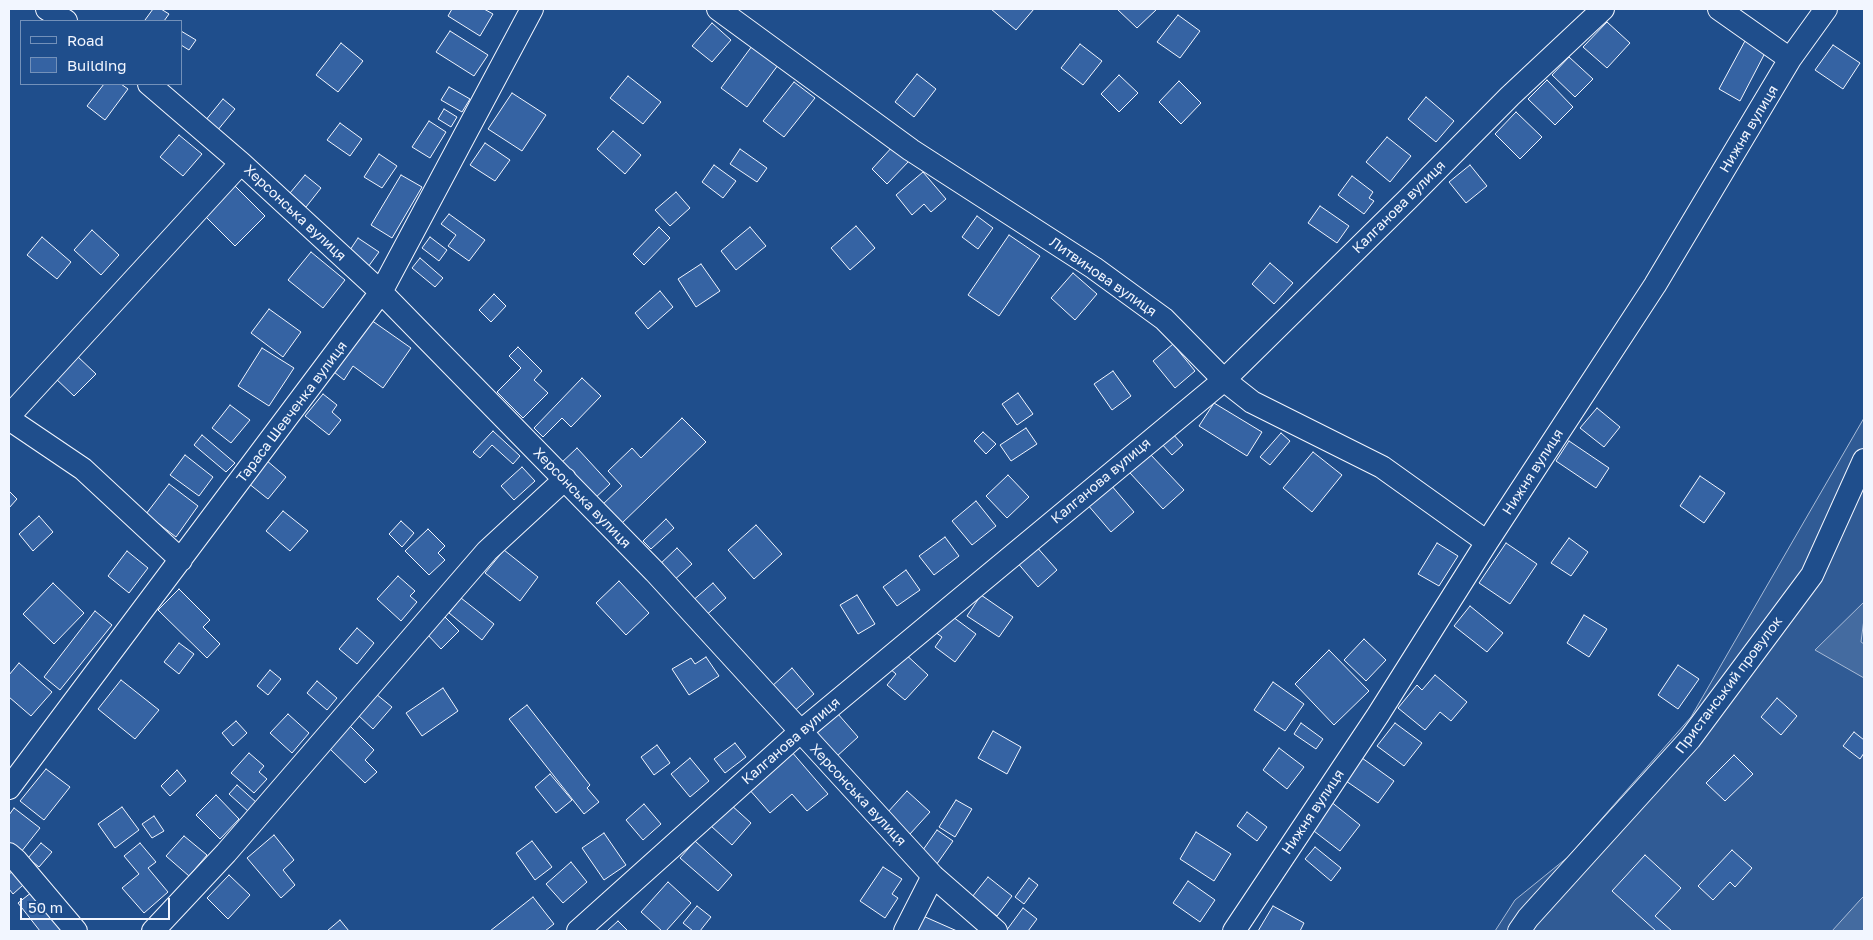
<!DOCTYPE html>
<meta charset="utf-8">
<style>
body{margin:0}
#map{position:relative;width:1873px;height:940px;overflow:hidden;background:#1f4e8c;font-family:"Golos Text",sans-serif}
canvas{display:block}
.frame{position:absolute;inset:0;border:10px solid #f2f6ff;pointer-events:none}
.legend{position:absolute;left:20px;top:20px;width:162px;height:65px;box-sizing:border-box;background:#1f4e8c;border:1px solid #7391ba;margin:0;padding:6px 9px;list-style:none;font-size:15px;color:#f2f6ff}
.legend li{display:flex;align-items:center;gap:10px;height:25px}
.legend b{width:25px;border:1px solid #7391ba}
.scale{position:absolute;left:20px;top:898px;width:150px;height:22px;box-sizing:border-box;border:2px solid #f2f6ff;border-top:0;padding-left:6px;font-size:15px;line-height:18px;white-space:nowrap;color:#f2f6ff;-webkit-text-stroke:4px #1f4e8c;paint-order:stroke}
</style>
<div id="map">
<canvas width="1873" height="940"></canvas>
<div class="frame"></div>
<ul class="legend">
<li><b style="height:6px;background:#1f4e8c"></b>Road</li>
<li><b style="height:14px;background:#3563a3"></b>Building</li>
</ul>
<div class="scale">50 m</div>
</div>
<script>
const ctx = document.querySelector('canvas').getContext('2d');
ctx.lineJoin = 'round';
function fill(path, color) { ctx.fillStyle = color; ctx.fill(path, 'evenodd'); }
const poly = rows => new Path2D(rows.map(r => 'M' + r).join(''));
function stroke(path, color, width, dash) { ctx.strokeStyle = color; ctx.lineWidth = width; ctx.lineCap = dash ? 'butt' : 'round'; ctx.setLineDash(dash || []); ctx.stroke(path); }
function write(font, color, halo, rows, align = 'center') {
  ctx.font = font + ' "Golos Text",sans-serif'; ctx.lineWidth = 4; ctx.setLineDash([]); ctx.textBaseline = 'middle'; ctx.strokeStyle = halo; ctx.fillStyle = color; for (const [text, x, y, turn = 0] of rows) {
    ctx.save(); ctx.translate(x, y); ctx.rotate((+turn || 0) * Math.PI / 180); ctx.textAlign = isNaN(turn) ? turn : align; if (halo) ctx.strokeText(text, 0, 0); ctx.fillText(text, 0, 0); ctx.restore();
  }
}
const built = poly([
 [1864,418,1864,931,1495,931,1515,900,1568,857,1691,717,1864,418]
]);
fill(built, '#305b95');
stroke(built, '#a8bbd7', 1);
const water = poly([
 [1864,602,1864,619,1861,642,1864,644,1864,678,1815,650,1864,602],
 [1864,896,1864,931,1832,931,1860,900,1864,896]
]);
fill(water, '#446ba0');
stroke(water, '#a8bbd7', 1);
const building = poly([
 [153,9,161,9,169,14,164,21,146,21,145,20,153,9],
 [452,9,484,9,493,14,480,36,448,16,452,9],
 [991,9,1034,9,1016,30,991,9],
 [1117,9,1157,9,1137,28,1117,9],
 [1178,15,1200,31,1180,58,1157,42,1178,15],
 [1607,22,1630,43,1607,68,1583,47,1607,22],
 [712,23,731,40,712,62,692,46,712,23],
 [181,31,196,40,189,50,181,45,181,31],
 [450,31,488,55,474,76,436,52,450,31],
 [1745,41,1765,53,1740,101,1719,89,1745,41],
 [755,42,781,61,747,107,721,88,755,42],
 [341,43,363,61,338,92,316,75,341,43],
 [1080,44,1102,61,1083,85,1061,68,1080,44],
 [1833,45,1860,63,1843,89,1815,70,1833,45],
 [1569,57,1593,79,1575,97,1552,75,1569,57],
 [917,74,936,89,914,117,895,102,917,74],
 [1119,75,1138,93,1119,112,1101,94,1119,75],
 [628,76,661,102,643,124,610,98,628,76],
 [1547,80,1573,107,1555,125,1528,99,1547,80],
 [1179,81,1201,103,1181,124,1159,102,1179,81],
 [794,82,815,98,784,137,763,121,794,82],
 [104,84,121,84,128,89,105,120,87,106,104,84],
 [449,87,470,99,462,112,441,100,449,87],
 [512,93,546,115,522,151,488,129,512,93],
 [1426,97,1454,121,1436,142,1408,119,1426,97],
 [223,99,235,109,217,131,205,121,223,99],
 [444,109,457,117,451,127,438,119,444,109],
 [1516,112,1542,137,1520,159,1495,134,1516,112],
 [429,121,446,132,430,158,412,147,429,121],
 [340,123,362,139,350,156,327,140,340,123],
 [613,131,641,155,625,174,597,149,613,131],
 [179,135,202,154,183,176,160,157,179,135],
 [1387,137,1411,156,1390,182,1366,162,1387,137],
 [485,143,510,160,495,181,470,165,485,143],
 [894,145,910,160,887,184,872,169,894,145],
 [740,149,767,168,757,182,730,164,740,149],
 [379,154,397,166,382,188,364,177,379,154],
 [714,165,736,181,723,198,702,182,714,165],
 [1470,165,1487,186,1466,203,1449,182,1470,165],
 [923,172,946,199,931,212,924,204,912,215,896,195,923,172],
 [305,175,321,188,306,207,290,193,305,175],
 [401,175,422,187,392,238,371,225,401,175],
 [1352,176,1373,192,1369,198,1374,201,1364,214,1338,195,1352,176],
 [234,185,265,216,235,246,204,215,234,185],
 [676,192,690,208,670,226,655,210,676,192],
 [1320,206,1349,226,1337,243,1308,223,1320,206],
 [449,214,485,240,469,261,448,246,456,235,441,224,449,214],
 [977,216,993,228,978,249,962,237,977,216],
 [856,226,875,248,850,270,831,248,856,226],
 [659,227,670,238,644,265,633,254,659,227],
 [750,227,766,246,736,270,721,251,750,227],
 [92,230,119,255,101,275,74,250,92,230],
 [1009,235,1040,256,999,316,968,295,1009,235],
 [42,237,71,262,57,279,27,255,42,237],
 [430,237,447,250,439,261,422,248,430,237],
 [358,238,379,252,368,267,348,253,358,238],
 [311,252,345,280,323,308,288,280,311,252],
 [420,258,443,278,435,287,412,268,420,258],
 [1270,263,1293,283,1274,304,1252,284,1270,263],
 [701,264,720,291,696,307,678,279,701,264],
 [1073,273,1097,294,1075,320,1051,298,1073,273],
 [660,291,673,307,648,329,635,313,660,291],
 [494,294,506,306,491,322,479,310,494,294],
 [269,309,301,332,283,357,251,333,269,309],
 [371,320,411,348,383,388,353,366,344,380,334,372,371,320],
 [1173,344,1195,371,1175,388,1153,361,1173,344],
 [518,347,542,371,534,380,548,393,523,418,497,392,521,368,509,356,518,347],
 [262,348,294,368,269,406,238,386,262,348],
 [76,355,96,374,74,396,54,377,76,355],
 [1113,371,1131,396,1112,410,1094,384,1113,371],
 [582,378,601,396,571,427,562,418,543,437,534,428,582,378],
 [1018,393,1033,414,1017,425,1002,404,1018,393],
 [323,394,337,405,332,412,341,420,329,435,305,416,323,394],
 [1214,403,1262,432,1247,456,1199,426,1214,403],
 [230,405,250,420,231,443,212,428,230,405],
 [1597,408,1620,427,1604,447,1580,428,1597,408],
 [682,418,706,442,620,525,601,506,622,486,608,471,632,448,641,458,682,418],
 [1026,428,1037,444,1011,461,1000,445,1026,428],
 [493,431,520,456,513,464,492,445,480,458,473,452,493,431],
 [1170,431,1183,445,1172,455,1160,442,1170,431],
 [983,432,996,444,986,454,974,441,983,432],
 [1281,433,1290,441,1270,465,1260,457,1281,433],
 [202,435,235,463,226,472,194,445,202,435],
 [1569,441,1609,468,1596,488,1556,461,1569,441],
 [577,448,610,484,592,501,559,465,577,448],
 [1313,452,1342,475,1312,512,1283,488,1313,452],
 [1150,454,1184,490,1163,509,1130,473,1150,454],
 [185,455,213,477,199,496,170,475,185,455],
 [266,460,286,477,268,499,248,483,266,460],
 [522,467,535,481,514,500,501,486,522,467],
 [1008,475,1029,497,1007,518,986,496,1008,475],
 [1700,476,1725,493,1704,523,1680,506,1700,476],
 [169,484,198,506,176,537,146,514,169,484],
 [1111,485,1134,512,1111,532,1087,504,1111,485],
 [9,491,17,499,9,508,9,491],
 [976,501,996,526,972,545,952,521,976,501],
 [283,511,308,531,290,551,266,531,283,511],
 [39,516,53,532,33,551,19,534,39,516],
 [666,519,674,528,651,549,643,541,666,519],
 [401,521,414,533,402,547,389,534,401,521],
 [756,525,782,554,754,579,728,550,756,525],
 [428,529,445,546,438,553,445,560,429,575,405,551,428,529],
 [945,537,959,556,934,575,919,556,945,537],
 [1569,538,1588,552,1571,576,1551,563,1569,538],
 [1437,543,1458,556,1439,586,1418,574,1437,543],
 [1506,543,1537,564,1510,604,1479,583,1506,543],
 [1035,545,1057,570,1038,587,1016,561,1035,545],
 [677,548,692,564,672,582,658,566,677,548],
 [504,550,538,577,520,601,485,573,504,550],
 [127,551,148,568,129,593,108,576,127,551],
 [906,570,920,590,897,606,883,587,906,570],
 [398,576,415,591,410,596,417,602,401,621,377,599,398,576],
 [619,581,649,613,626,635,596,603,619,581],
 [53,583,84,613,54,644,23,614,53,583],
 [713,583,726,598,704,617,691,602,713,583],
 [179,589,210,620,203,627,220,644,207,658,158,610,179,589],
 [857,595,875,624,858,634,840,605,857,595],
 [981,595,1013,617,999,637,967,616,981,595],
 [461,598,494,624,482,640,449,613,461,598],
 [1470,606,1503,633,1487,652,1454,626,1470,606],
 [95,611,112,625,60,690,44,677,95,611],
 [949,614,976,634,955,662,935,647,942,637,935,632,949,614],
 [1584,615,1607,629,1589,657,1567,643,1584,615],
 [445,617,459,631,441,649,427,634,445,617],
 [357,628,374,643,357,664,339,649,357,628],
 [1364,639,1386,660,1366,681,1344,660,1364,639],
 [179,643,194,654,179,674,164,662,179,643],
 [1329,650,1369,691,1334,725,1295,684,1329,650],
 [903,652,928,675,905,700,887,685,896,674,889,668,903,652],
 [706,657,719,676,689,695,672,669,691,658,695,664,706,657],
 [19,663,52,692,31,716,9,697,9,675,19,663],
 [1678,665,1699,679,1678,709,1658,695,1678,665],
 [792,668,814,694,793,712,771,687,792,668],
 [270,670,281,679,268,695,257,686,270,670],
 [1435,675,1467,702,1451,721,1440,712,1425,730,1398,708,1417,685,1422,690,1435,675],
 [121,680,159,710,135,739,98,709,121,680],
 [317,681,337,698,327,710,307,693,317,681],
 [1273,682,1304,704,1285,731,1254,710,1273,682],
 [443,688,458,711,422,736,406,713,443,688],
 [376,694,392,707,373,729,358,715,376,694],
 [1777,698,1797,716,1781,735,1761,717,1777,698],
 [527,705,590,785,587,788,599,802,584,814,509,719,527,705],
 [288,714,309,733,292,753,270,733,288,714],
 [838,714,858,737,836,757,816,734,838,714],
 [236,721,247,733,233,746,222,733,236,721],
 [1301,723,1323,739,1316,749,1294,734,1301,723],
 [1395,723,1422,743,1404,766,1377,746,1395,723],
 [350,726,374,750,365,760,377,772,365,783,329,748,350,726],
 [993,731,1021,747,1007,774,978,758,993,731],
 [1854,732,1864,740,1864,753,1860,759,1843,746,1854,732],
 [735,743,746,757,725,773,714,759,735,743],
 [657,745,670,763,654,775,641,757,657,745],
 [1279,748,1304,767,1287,789,1263,770,1279,748],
 [791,751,828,794,807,811,792,794,770,813,748,788,791,751],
 [249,753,264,766,259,772,267,779,254,793,231,773,249,753],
 [1734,755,1753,774,1725,801,1706,783,1734,755],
 [690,758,709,781,690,797,671,774,690,758],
 [1362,758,1394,781,1378,803,1346,781,1362,758],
 [46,769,70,787,44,820,20,801,46,769],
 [177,770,186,781,170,796,161,786,177,770],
 [550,774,572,800,556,813,535,787,550,774],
 [237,785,257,803,249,812,229,794,237,785],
 [907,791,930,812,910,834,887,813,907,791],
 [216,795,239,819,220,839,196,815,216,795],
 [956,800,972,809,955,837,939,827,956,800],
 [1330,801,1360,825,1340,851,1310,828,1330,801],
 [644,804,661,824,643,840,626,820,644,804],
 [730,804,751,823,732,845,711,826,730,804],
 [122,807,139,830,115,848,98,824,122,807],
 [14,808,40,828,21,852,9,843,9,815,14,808],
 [1247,812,1267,827,1257,841,1237,826,1247,812],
 [154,816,164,831,152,838,142,824,154,816],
 [937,830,953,841,934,868,918,857,937,830],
 [1196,832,1231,854,1214,881,1180,859,1196,832],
 [604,833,626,865,604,880,582,848,604,833],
 [274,835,294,860,283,870,295,885,281,898,247,858,274,835],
 [184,836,207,855,189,876,166,856,184,836],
 [532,841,552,867,535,880,516,853,532,841],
 [695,841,732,875,718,891,680,858,695,841],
 [41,843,52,852,39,867,28,858,41,843],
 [140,843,156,862,148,868,168,892,144,913,122,888,139,874,124,856,140,843],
 [1315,847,1341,868,1331,881,1305,859,1315,847],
 [1732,850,1752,868,1735,887,1730,882,1713,900,1698,886,1732,850],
 [1645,855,1681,888,1655,916,1672,931,1656,931,1612,891,1645,855],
 [571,862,587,882,563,903,546,884,571,862],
 [883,867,902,879,892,894,898,898,885,918,860,901,883,867],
 [12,872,23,885,13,894,9,889,9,874,12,872],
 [229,875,250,895,228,919,207,898,229,875],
 [988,877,1012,896,997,916,972,897,988,877],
 [1029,878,1038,885,1024,904,1015,897,1029,878],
 [1188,881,1215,900,1200,922,1173,903,1188,881],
 [668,882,691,903,666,931,662,931,641,912,668,882],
 [32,892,63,931,40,931,18,903,32,892],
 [533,897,554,924,545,931,490,931,533,897],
 [697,906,711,917,700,931,693,931,683,923,697,906],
 [1273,906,1304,923,1300,931,1258,931,1273,906],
 [1023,908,1037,919,1028,931,1006,931,1023,908],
 [923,916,957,931,915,931,923,916],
 [340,920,349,931,327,931,340,920],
 [618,921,628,931,607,931,618,921]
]);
fill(building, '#3563a3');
stroke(building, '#f2f6ff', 1);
const minor = poly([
 [47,9,66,21],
 [718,9,911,150,1094,268,1164,319,1224,380,1252,402,1382,467,1487,542],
 [1719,9,1790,59],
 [149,84,241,163,381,292,655,572,933,876,996,931],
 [9,416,241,163],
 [9,419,83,469,181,560],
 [9,788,381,292,532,9],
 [9,854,16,860,76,931],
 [153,931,226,853,487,551,565,479],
 [578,931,800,732,1224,380,1408,199,1510,96,1603,9],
 [905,931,933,876],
 [1234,931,1378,715,1487,542,1655,285,1790,59,1826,9],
 [1519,931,1528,918,1690,739,1812,575,1864,460]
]);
stroke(minor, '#f2f6ff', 24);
stroke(minor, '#1f4e8c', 22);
write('14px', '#f2f6ff', '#1f4e8c', [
 ["Нижня вулиця",1749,129,-59],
 ["Калганова вулиця",1399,207,-45],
 ["Херсонська вулиця",295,213,43],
 ["Литвинова вулиця",1103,277,35],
 ["Тараса Шевченка вулиця",292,412,-53],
 ["Нижня вулиця",1533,472,-57],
 ["Калганова вулиця",1101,481,-40],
 ["Херсонська вулиця",582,498,46],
 ["Пристанський провулок",1729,685,-53],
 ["Калганова вулиця",791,741,-41],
 ["Херсонська вулиця",858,795,47],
 ["Нижня вулиця",1313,812,-56]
]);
</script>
